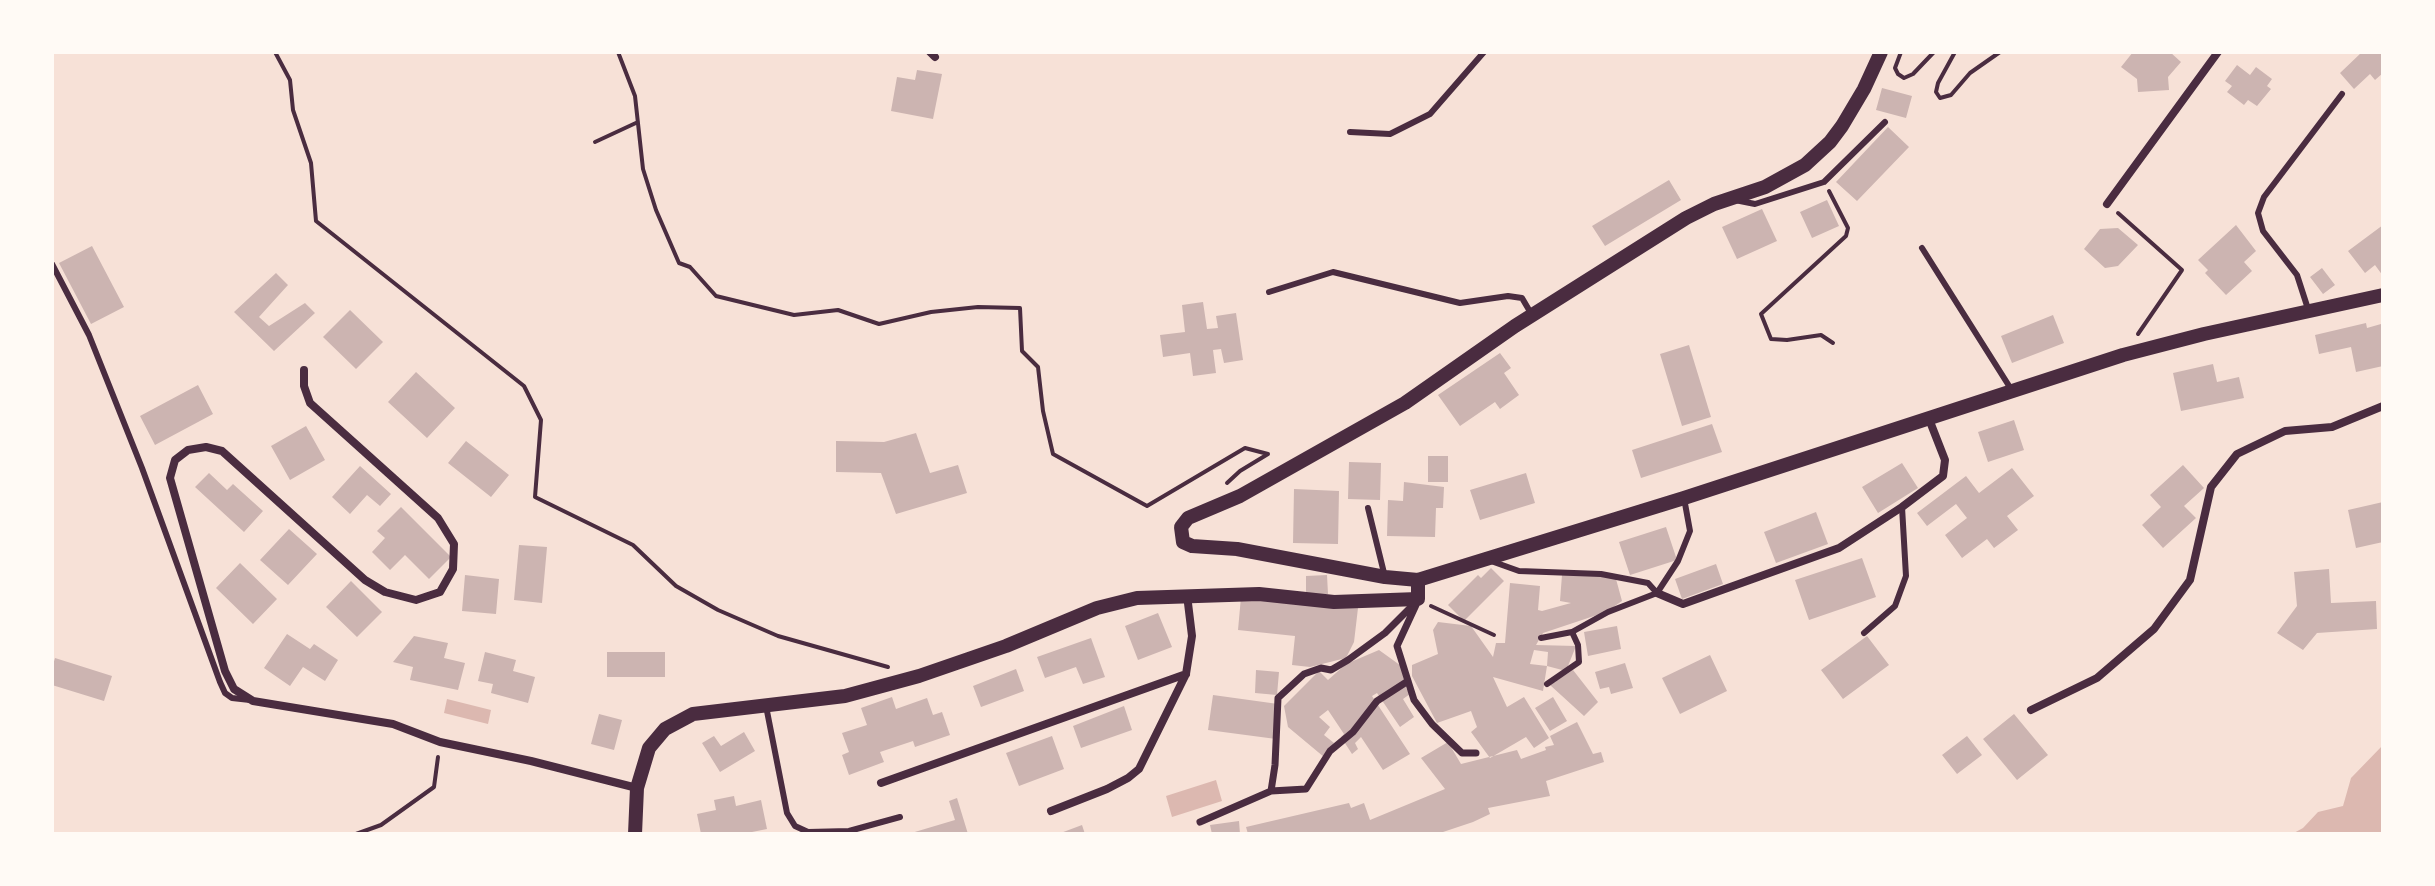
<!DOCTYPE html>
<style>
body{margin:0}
#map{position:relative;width:2435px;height:886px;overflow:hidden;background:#f7e1d7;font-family:"PT Sans",sans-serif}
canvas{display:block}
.frame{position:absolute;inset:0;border:54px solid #fffaf5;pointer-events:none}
</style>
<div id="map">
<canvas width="2435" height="886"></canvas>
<div class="frame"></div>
</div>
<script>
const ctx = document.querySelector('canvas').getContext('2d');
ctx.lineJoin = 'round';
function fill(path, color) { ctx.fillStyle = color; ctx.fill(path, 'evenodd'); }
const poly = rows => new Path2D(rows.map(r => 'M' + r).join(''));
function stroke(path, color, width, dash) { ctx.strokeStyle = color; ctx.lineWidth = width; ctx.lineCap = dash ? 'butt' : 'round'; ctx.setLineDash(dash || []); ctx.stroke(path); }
fill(poly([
 [447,699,491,710,488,724,444,713],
 [2383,745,2383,834,2292,834,2303,828,2318,812,2343,806,2351,778],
 [1216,780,1222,801,1172,817,1166,796]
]), '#dcb8b0');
fill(poly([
 [2133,52,2170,52,2181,62,2168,77,2169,90,2138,92,2137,79,2121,67],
 [2362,52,2383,52,2383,73,2375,80,2370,74,2354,89,2340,73],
 [2237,65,2250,75,2256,67,2272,79,2267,86,2271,89,2257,106,2248,100,2244,105,2227,92,2232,86,2225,81],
 [917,70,942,74,933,119,891,111,897,77,915,80],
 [1882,88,1912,96,1906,118,1876,110],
 [1888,127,1909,147,1857,201,1836,182],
 [1669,180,1681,200,1605,246,1592,226],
 [1827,200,1839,226,1812,238,1800,212],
 [1762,209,1777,241,1737,259,1722,227],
 [2236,225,2256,251,2244,262,2252,271,2226,295,2205,273,2208,270,2198,260],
 [2383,225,2383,276,2375,265,2365,273,2348,251],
 [2118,228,2138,245,2118,266,2105,268,2084,249,2100,229],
 [92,246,124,307,91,324,59,263],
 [2322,268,2335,285,2323,294,2310,277],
 [276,273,288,285,259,317,269,326,305,303,315,313,274,351,234,312],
 [1203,302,1207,329,1218,328,1216,316,1236,313,1243,360,1224,363,1221,349,1213,350,1216,373,1193,376,1190,353,1163,357,1160,335,1185,332,1182,305],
 [350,310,383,342,356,369,323,337],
 [2053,315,2064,343,2012,363,2001,336],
 [2366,323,2367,328,2381,324,2383,328,2383,366,2356,372,2351,347,2319,354,2315,335],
 [1689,345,1711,417,1682,426,1660,354],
 [1500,353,1511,368,1504,373,1519,395,1500,409,1495,402,1460,426,1438,395],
 [2213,364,2217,382,2239,377,2244,398,2181,411,2173,373],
 [416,372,455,408,427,438,388,402],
 [198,385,213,414,155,445,140,416],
 [2014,420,2024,450,1988,462,1978,432],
 [1712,424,1722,452,1641,478,1632,450],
 [306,426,325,460,290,480,271,446],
 [916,433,930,473,958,465,967,493,896,514,881,473,836,472,836,441,884,442],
 [466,441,509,475,491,497,448,463],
 [1428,456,1448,456,1448,482,1428,482],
 [1349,462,1381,463,1380,500,1348,499],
 [1902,463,1918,488,1878,513,1862,487],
 [2183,465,2204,488,2184,506,2196,518,2163,548,2142,525,2161,507,2150,495],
 [360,466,391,494,380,506,367,495,350,514,332,497],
 [2012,468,2034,496,2007,516,2018,530,1994,548,1987,539,1962,558,1945,535,1967,518,1956,504,1927,526,1917,513,1966,476,1979,493],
 [209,473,227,490,233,484,263,511,244,532,195,487],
 [1526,473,1535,503,1480,520,1470,490],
 [1404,482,1444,487,1443,508,1436,508,1435,537,1387,536,1388,500,1403,501],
 [1294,489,1339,491,1338,544,1293,543],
 [2383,502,2383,542,2356,548,2348,510],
 [401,507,451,557,429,579,405,555,390,570,372,552,385,538,377,531],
 [1816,512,1828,544,1776,563,1764,532],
 [1666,527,1677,560,1630,575,1619,542],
 [289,529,317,554,288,585,260,560],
 [519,545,547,547,542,603,514,600],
 [1862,558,1876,597,1809,620,1795,580],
 [240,563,277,599,253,624,216,588],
 [1716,564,1723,584,1682,599,1675,579],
 [1491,568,1504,581,1464,621,1448,605,1478,575,1481,578],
 [2329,569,2331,603,2376,601,2377,629,2317,633,2303,650,2277,633,2297,606,2294,572],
 [1589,574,1616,579,1622,601,1606,612,1543,633,1536,645,1576,646,1566,671,1547,666,1543,691,1493,677,1507,707,1524,697,1549,738,1534,748,1526,737,1490,758,1471,732,1477,727,1471,711,1437,723,1412,676,1412,665,1438,654,1433,630,1438,622,1471,626,1493,657,1496,643,1505,643,1510,583,1540,586,1538,610,1542,611,1571,603,1560,601,1562,575],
 [1534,650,1548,652,1547,666,1530,664],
 [465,575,499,579,496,614,462,611],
 [1327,575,1328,594,1306,594,1306,576],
 [351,581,382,612,357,637,326,607],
 [1241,597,1358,608,1354,642,1346,658,1310,667,1292,665,1295,636,1238,630],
 [1158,613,1172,647,1138,660,1125,626],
 [1617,626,1621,649,1588,656,1584,632],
 [287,634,310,649,314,644,338,660,325,681,303,667,290,686,264,668],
 [414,636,448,643,444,658,465,663,458,690,410,680,413,667,393,662],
 [1867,636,1889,665,1843,699,1821,670],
 [1091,638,1105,677,1083,684,1076,667,1045,678,1037,657],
 [1379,650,1404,668,1406,688,1410,694,1403,699,1414,717,1400,727,1377,693,1372,696,1410,754,1383,770,1361,737,1355,743,1358,749,1352,754,1341,737,1344,734,1328,710,1319,717,1330,727,1324,735,1334,743,1324,757,1288,727,1284,706,1319,671,1328,680,1346,664],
 [485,652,516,660,513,671,535,677,528,703,491,693,493,684,478,681],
 [607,652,665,652,665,677,607,677],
 [1710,655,1727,691,1680,714,1662,678],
 [55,658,112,676,104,701,52,685,52,668],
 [1625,663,1633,688,1611,694,1609,687,1600,689,1595,672],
 [1016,669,1024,691,981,707,973,686],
 [1256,670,1279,672,1277,695,1255,693],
 [1573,670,1598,702,1584,716,1550,685],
 [1213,695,1278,704,1276,739,1208,730],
 [892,697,896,709,927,698,933,715,942,712,950,735,915,747,913,741,880,752,884,762,849,775,842,755,849,752,842,733,867,725,861,708],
 [1553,697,1567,721,1550,731,1535,708],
 [1124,706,1132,730,1081,748,1073,726],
 [599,714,622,720,614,750,591,744],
 [2014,714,2048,755,2017,780,1983,739],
 [1577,722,1593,754,1601,752,1604,762,1546,781,1550,796,1488,808,1490,814,1473,822,1437,834,1248,834,1246,827,1349,803,1351,808,1364,803,1370,820,1445,789,1421,758,1448,742,1461,764,1517,750,1521,759,1546,750,1545,747,1554,745,1550,736],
 [744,732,755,751,720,772,702,743,714,736,721,746],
 [1052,736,1064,769,1019,786,1006,753],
 [1967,736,1982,755,1957,774,1942,755],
 [734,796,736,806,761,800,767,829,742,834,701,834,697,814,716,810,714,800],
 [957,798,968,834,908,834,955,820,949,801],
 [1239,821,1240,834,1212,834,1210,825],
 [1082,825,1085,834,1058,834]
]), '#ccb4b1');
stroke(poly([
 [275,52,290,80,293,110,311,163,316,221,524,386,541,420,535,497,633,545,676,586,718,610,778,636,888,667],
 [618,52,635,96,643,169,656,210,679,263,690,267,716,296,794,315,838,310,879,324,931,312,978,307,1020,308,1022,351,1038,367,1043,411,1053,454,1147,506,1245,448,1268,454,1240,471,1227,483],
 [1901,52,1895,68,1898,74,1904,78,1913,74,1934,52],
 [1955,52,1938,83,1936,92,1940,98,1951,95,1970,73,2000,52],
 [595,142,638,122],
 [1829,191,1848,228,1846,236,1761,314,1771,339,1787,340,1821,335,1833,343],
 [2118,213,2182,270,2138,334],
 [1431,606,1494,635],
 [356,834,381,825,434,787,438,757]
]), '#4a2c40', 4);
stroke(poly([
 [1350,132,1390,134,1430,114,1484,52],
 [1735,200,1755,204,1824,182,1885,122],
 [1922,248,2011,389],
 [52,264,89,335,142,468,220,682,225,693,232,698,250,700],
 [1269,292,1333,272,1460,303,1508,296,1522,298,1532,315],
 [2309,312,2297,275,2263,231,2258,213,2264,197,2342,94],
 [1368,508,1385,577],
 [1491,561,1519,571,1601,574,1648,583,1657,593],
 [1864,633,1895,606,1906,576,1902,507],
 [1541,638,1572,632,1608,612,1657,593,1678,561,1690,531,1684,498],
 [1547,684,1579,662,1578,645,1572,632],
 [766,706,787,813,795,826,808,832,849,831,900,817]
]), '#4a2c40', 6);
stroke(poly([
 [1416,605,1397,646,1414,700,1432,724,1462,753,1476,753],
 [1271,791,1275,765,1278,698,1304,674,1321,668,1331,670,1348,660,1385,633,1417,601],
 [1200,822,1271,791,1306,789,1330,751,1353,732,1377,701,1408,681]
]), '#4a2c40', 7);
stroke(poly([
 [930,52,935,57],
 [2107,204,2218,52],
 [304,370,304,386,310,403,438,518,454,544,453,569,440,592,416,600,385,592,365,580,222,451,206,447,188,450,175,460,170,478,225,671,234,689,253,701,393,724,440,742,531,761,637,788],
 [1657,593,1683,604,1839,548,1902,507,1943,476,1945,460,1929,419],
 [2031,710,2097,678,2154,629,2190,580,2211,487,2237,454,2285,431,2332,427,2383,406],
 [881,783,1186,674],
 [1051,811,1107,789,1128,778,1139,769,1186,674,1192,636,1187,595]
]), '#4a2c40', 8);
stroke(poly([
 [1881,52,1864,89,1842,126,1830,142,1805,165,1765,187,1714,204,1686,218,1515,326,1405,403,1240,496,1188,518,1181,527,1183,542,1192,546,1237,549,1385,577,1418,580,1684,498,2123,355,2204,334,2383,295],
 [635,834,637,788,649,748,665,729,693,714,845,696,919,676,1006,646,1097,608,1137,598,1259,594,1334,602,1418,599,1418,580]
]), '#4a2c40', 14);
</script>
